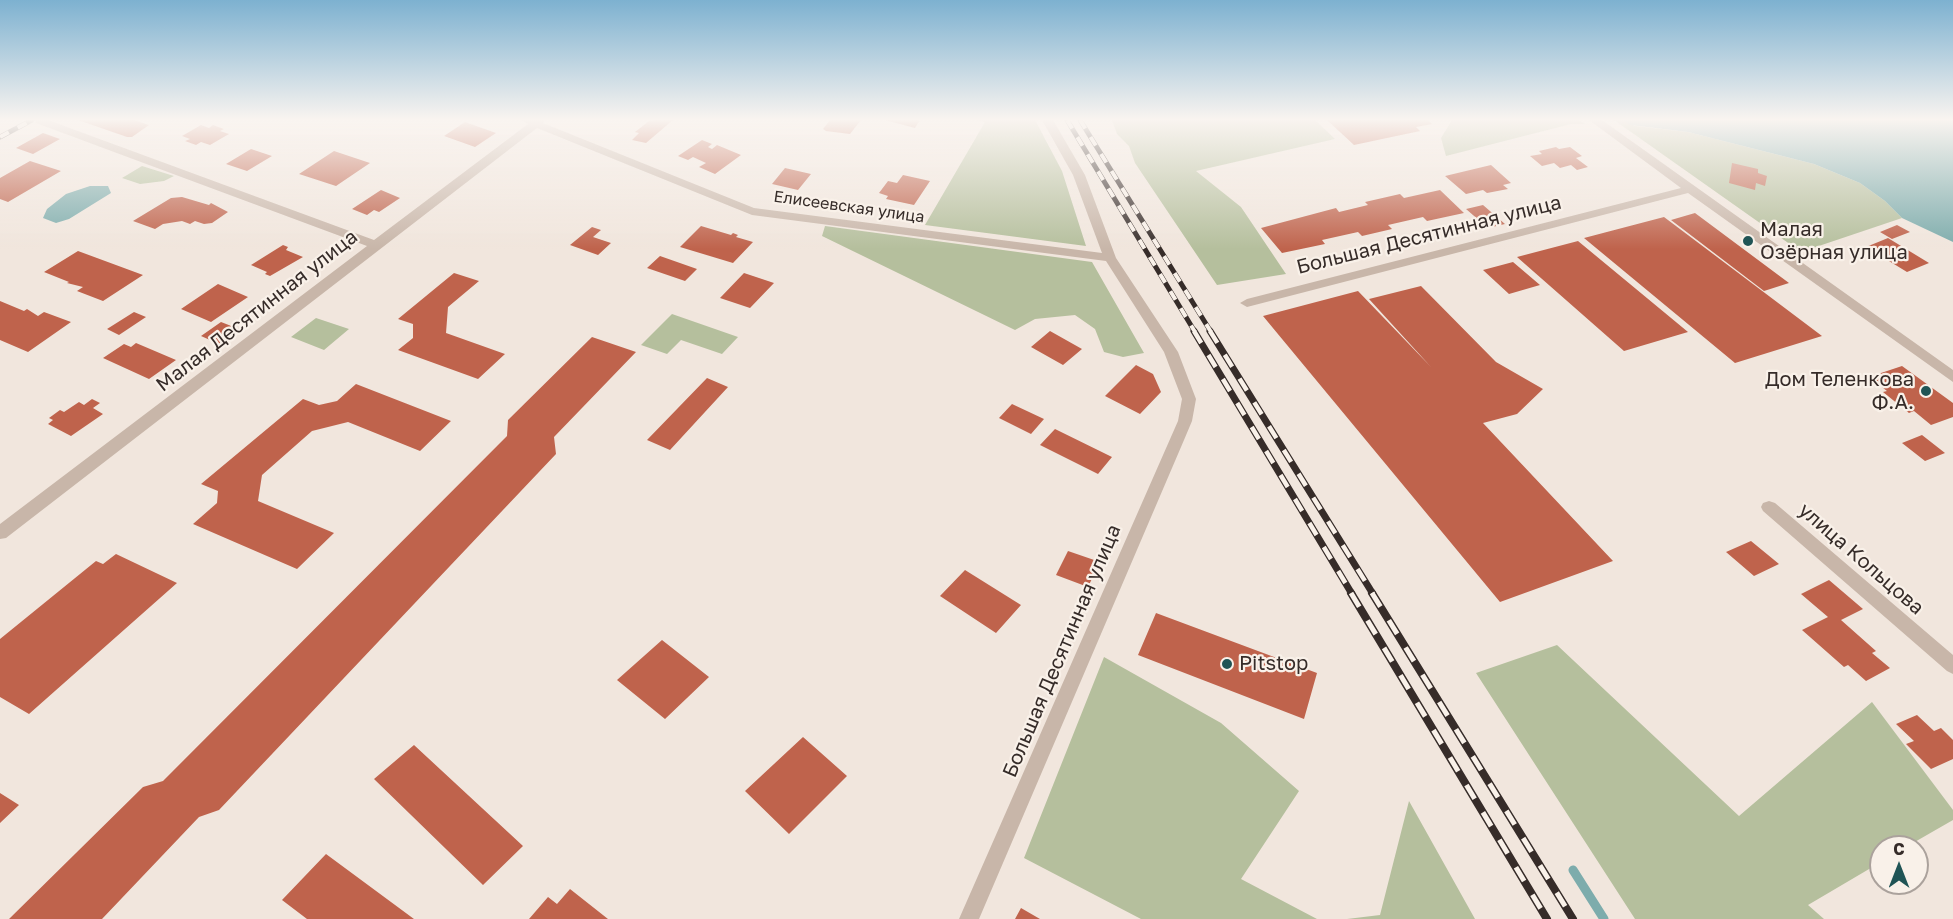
<!DOCTYPE html>
<meta charset="utf-8">
<style>
body{margin:0}
#map{position:relative;width:1953px;height:919px;overflow:hidden;background:#f1e6dd;font-family:"Golos Text",sans-serif}
canvas{display:block}
.north{position:absolute;left:1869px;top:835px;width:60px;height:60px;box-sizing:border-box;background:#f9f1e9;border:2px solid #aba29c;border-radius:50%;rotate:0deg;font-size:16px;font-weight:700;line-height:24px;text-align:center;color:#362c29}
.north::after{content:'';display:block;margin:auto;width:21px;height:27px;background:#205455;clip-path:polygon(50% 0,100% 100%,50% 72%,0 100%)}
</style>
<div id="map">
<canvas width="1953" height="919"></canvas>
<div class="north">С</div>
</div>
<script>
const ctx = document.querySelector('canvas').getContext('2d');
ctx.lineJoin = 'round';
function fill(path, color) { ctx.fillStyle = color; ctx.fill(path, 'evenodd'); }
const poly = rows => new Path2D(rows.map(r => 'M' + r).join(''));
function stroke(path, color, width, dash) { ctx.strokeStyle = color; ctx.lineWidth = width; ctx.lineCap = dash ? 'butt' : 'round'; ctx.setLineDash(dash || []); ctx.stroke(path); }
function write(font, color, halo, rows, align = 'center') {
  ctx.font = font + ' "Golos Text",sans-serif'; ctx.lineWidth = 4.5; ctx.setLineDash([]); ctx.textBaseline = 'middle'; ctx.strokeStyle = halo; ctx.fillStyle = color; for (const [text, x, y, turn = 0] of rows) {
    ctx.save(); ctx.translate(x, y); ctx.rotate((+turn || 0) * Math.PI / 180); ctx.textAlign = isNaN(turn) ? turn : align; if (halo) ctx.strokeText(text, 0, 0); ctx.fillText(text, 0, 0); ctx.restore();
  }
}
fill(poly([
 [976,120,1035,120,1062,171,1086,246,925,225,985,122],
 [1112,120,1315,120,1335,139,1196,171,1241,207,1286,274,1217,285,1135,163,1129,146,1117,134],
 [1452,120,1579,120,1585,124,1571,124,1446,156,1441,138],
 [1614,120,1626,120,1635,126,1688,132,1814,164,1860,183,1885,201,1902,218,1801,252],
 [142,166,174,176,164,181,140,184,122,178],
 [825,226,1092,262,1144,353,1123,357,1104,352,1095,329,1075,315,1035,319,1015,330,822,236],
 [672,314,738,337,722,354,681,340,667,354,641,345],
 [316,318,349,329,324,350,291,337],
 [1557,645,1739,816,1872,702,1953,810,1953,820,1906,847,1881,847,1881,862,1808,905,1824,919,1635,919,1476,673],
 [1104,657,1221,723,1299,791,1241,879,1317,919,1141,919,1024,858],
 [1409,801,1475,919,1347,919,1380,915]
]), '#b5bf9d');
fill(poly([
 [1623,120,1953,120,1953,242,1902,218,1885,201,1860,183,1814,164,1688,132,1631,125],
 [90,186,108,186,111,193,69,219,56,223,43,218,47,209,66,194]
]), '#7dacac');
stroke(poly([
 [1573,870,1604,919]
]), '#7dacac', 9);
fill(poly([
 [78,120,134,120,149,125,132,137,127,137],
 [654,120,673,120,646,143,632,140,639,133,635,132,649,121],
 [830,120,861,120,850,134,826,131,823,129],
 [885,120,920,120,915,128],
 [1327,120,1428,120,1432,124,1416,127,1420,131,1354,145],
 [465,122,496,133,475,147,444,136],
 [201,125,209,128,213,125,224,129,220,131,229,134,210,145,201,142,196,145,185,141,190,139,182,136],
 [43,133,60,139,33,154,16,148],
 [702,140,712,144,708,147,712,149,717,145,741,155,715,174,699,167,706,163,693,157,688,160,678,156],
 [1556,147,1559,149,1570,147,1582,156,1576,158,1588,167,1577,170,1571,165,1560,168,1554,163,1542,166,1530,156,1542,154,1539,151],
 [251,149,272,156,247,171,226,164],
 [334,151,370,163,336,186,299,174],
 [30,161,61,171,8,202,0,199,0,178],
 [1732,163,1758,169,1758,173,1767,176,1765,186,1756,183,1755,190,1729,183],
 [1491,165,1511,183,1503,185,1508,189,1487,193,1483,190,1466,194,1445,176],
 [785,168,811,174,798,190,772,184],
 [903,175,930,181,914,205,886,199,888,196,879,193,888,181,897,183],
 [381,190,400,198,379,212,374,210,367,215,352,209],
 [1440,190,1464,213,1427,221,1423,217,1388,225,1392,229,1362,236,1358,232,1322,240,1325,244,1282,253,1261,228,1336,208,1339,212,1368,205,1365,202,1400,194,1404,198],
 [182,197,209,205,211,203,228,212,212,223,204,224,195,221,190,224,182,221,163,224,155,229,133,221,171,198],
 [1483,205,1505,224,1488,228,1466,209],
 [1695,213,1789,283,1764,291,1671,220],
 [1664,217,1822,336,1735,363,1584,238],
 [1897,225,1910,232,1892,239,1880,232],
 [701,226,731,235,733,233,738,235,736,237,753,242,733,263,680,247],
 [592,227,601,230,593,237,611,243,598,255,570,245],
 [1888,238,1929,263,1907,272,1866,247],
 [1578,241,1688,332,1624,351,1517,257],
 [283,245,288,247,286,250,303,257,270,276,265,274,267,272,251,265],
 [78,251,143,275,103,301,77,291,83,287,67,283,69,282,44,272],
 [660,256,697,269,685,281,647,268],
 [1513,262,1540,285,1509,294,1483,270],
 [454,273,479,281,448,307,446,333,505,354,478,379,398,350,413,338,413,324,398,319],
 [744,273,774,283,750,308,720,298],
 [218,284,248,297,211,322,181,309],
 [1421,286,1496,362,1543,389,1517,414,1483,423,1613,561,1500,602,1263,316,1358,291,1431,367,1369,299],
 [0,301,24,311,27,309,38,316,44,312,71,322,28,352,0,340],
 [134,312,146,317,119,335,107,329],
 [221,322,239,329,219,344,201,336],
 [1050,331,1082,349,1063,365,1031,347],
 [592,337,636,352,554,437,556,454,219,810,199,817,102,919,9,919,143,787,163,781,507,436,508,420],
 [136,343,176,360,149,379,103,358,124,344,131,347],
 [1136,365,1153,374,1161,392,1140,414,1105,396],
 [1902,366,1953,403,1953,417,1931,425,1914,411,1909,413,1883,392,1887,391,1869,377],
 [707,378,728,387,670,450,647,440],
 [356,384,451,421,420,451,348,422,312,431,262,475,258,501,334,533,297,569,193,524,217,503,218,491,201,484,303,399,319,405,337,401],
 [92,399,100,403,93,408,103,414,71,436,48,424,53,420,49,418,60,410,64,412,79,402,84,405],
 [1012,404,1044,419,1031,434,999,418],
 [1055,429,1112,457,1098,474,1040,445],
 [1922,435,1945,453,1925,461,1902,443],
 [1751,541,1779,564,1754,576,1726,552],
 [1068,551,1100,562,1088,587,1056,575],
 [116,554,177,583,29,714,0,697,0,639,96,561,103,564],
 [965,570,1021,605,996,633,940,596],
 [1829,580,1863,609,1841,620,1876,651,1872,653,1890,668,1866,681,1848,665,1844,667,1802,630,1828,617,1801,594],
 [1156,613,1317,673,1304,719,1138,655],
 [662,640,709,677,665,719,617,680],
 [1917,715,1934,731,1941,728,1953,740,1953,759,1931,769,1906,744,1914,741,1896,724],
 [803,737,847,776,789,834,745,791],
 [414,745,523,846,483,885,374,779],
 [0,793,19,805,0,823],
 [326,854,414,919,307,919,282,900],
 [570,889,608,919,529,919,548,897,557,904],
 [1021,908,1040,919,1015,919]
]), '#bf634c');
fill(poly([
 [35,120,48,120,374,240,528,124,522,120,545,120,543,123,754,208,1102,253,1073,175,1042,120,1053,120,1085,175,1116,258,1178,352,1196,399,1192,421,1184,440,979,919,959,919,1178,421,1182,399,1164,352,1106,261,752,215,537,128,6,538,0,539,0,524,367,246,36,123,35,120],
 [1589,120,1602,120,1953,370,1953,382,1688,193,1247,307,1240,303,1247,299,1681,188,1589,120],
 [1769,501,1775,503,1953,655,1953,674,1947,671,1763,511,1761,507,1763,503,1769,501]
]), '#c8b6a9');
const railFar2 = poly([
 [1067,120,1195,332],
 [1080,120,1211,332],
 [0,137,32,120]
]);
const railFar1 = poly([
 [1194,331,1352,594],
 [1210,331,1373,594]
]);
const rail = poly([
 [1351,593,1547,919],
 [1372,593,1573,919]
]);
stroke(railFar2, '#362c29', 5);
stroke(railFar1, '#362c29', 7);
stroke(rail, '#362c29', 8);
stroke(railFar2, '#f9f1e9', 4, [10]);
stroke(railFar1, '#f9f1e9', 4.5, [14]);
stroke(rail, '#f9f1e9', 5, [16]);
const sky = ctx.createLinearGradient(0, 0, 0, 249);
sky.addColorStop(0, '#7db1d0');
sky.addColorStop(0.48, '#f9f4f0');
sky.addColorStop(1, '#f9f4f000');
ctx.fillStyle = sky;
ctx.fillRect(0, 0, 1953, 249);
for (const [x, y, r, color] of [
 [1748,241,6,"#205455"],
 [1926,391,6,"#205455"],
 [1227,664,6,"#205455"]
]) { const dot = new Path2D(); dot.arc(x, y, r, 0, 2 * Math.PI); ctx.fillStyle = color; ctx.fill(dot); stroke(dot, '#f9f1e9', 2); }
write('16px', '#362c29', '#f9f1e9', [
 ["Елисеевская улица",849,207,8]
]);
write('20px', '#362c29', '#f9f1e9', [
 ["Малая",1760,230],
 ["Озёрная улица",1760,253],
 ["Дом Теленкова",1914,380,"right"],
 ["Ф.А.",1914,403,"right"],
 ["Pitstop",1239,664]
], 'left');
write('20px', '#362c29', '#f9f1e9', [
 ["Большая Десятинная улица",1429,235,-14],
 ["Малая Десятинная улица",257,311,-38],
 ["улица Кольцова",1861,559,41],
 ["Большая Десятинная улица",1062,651,-67]
]);
</script>
